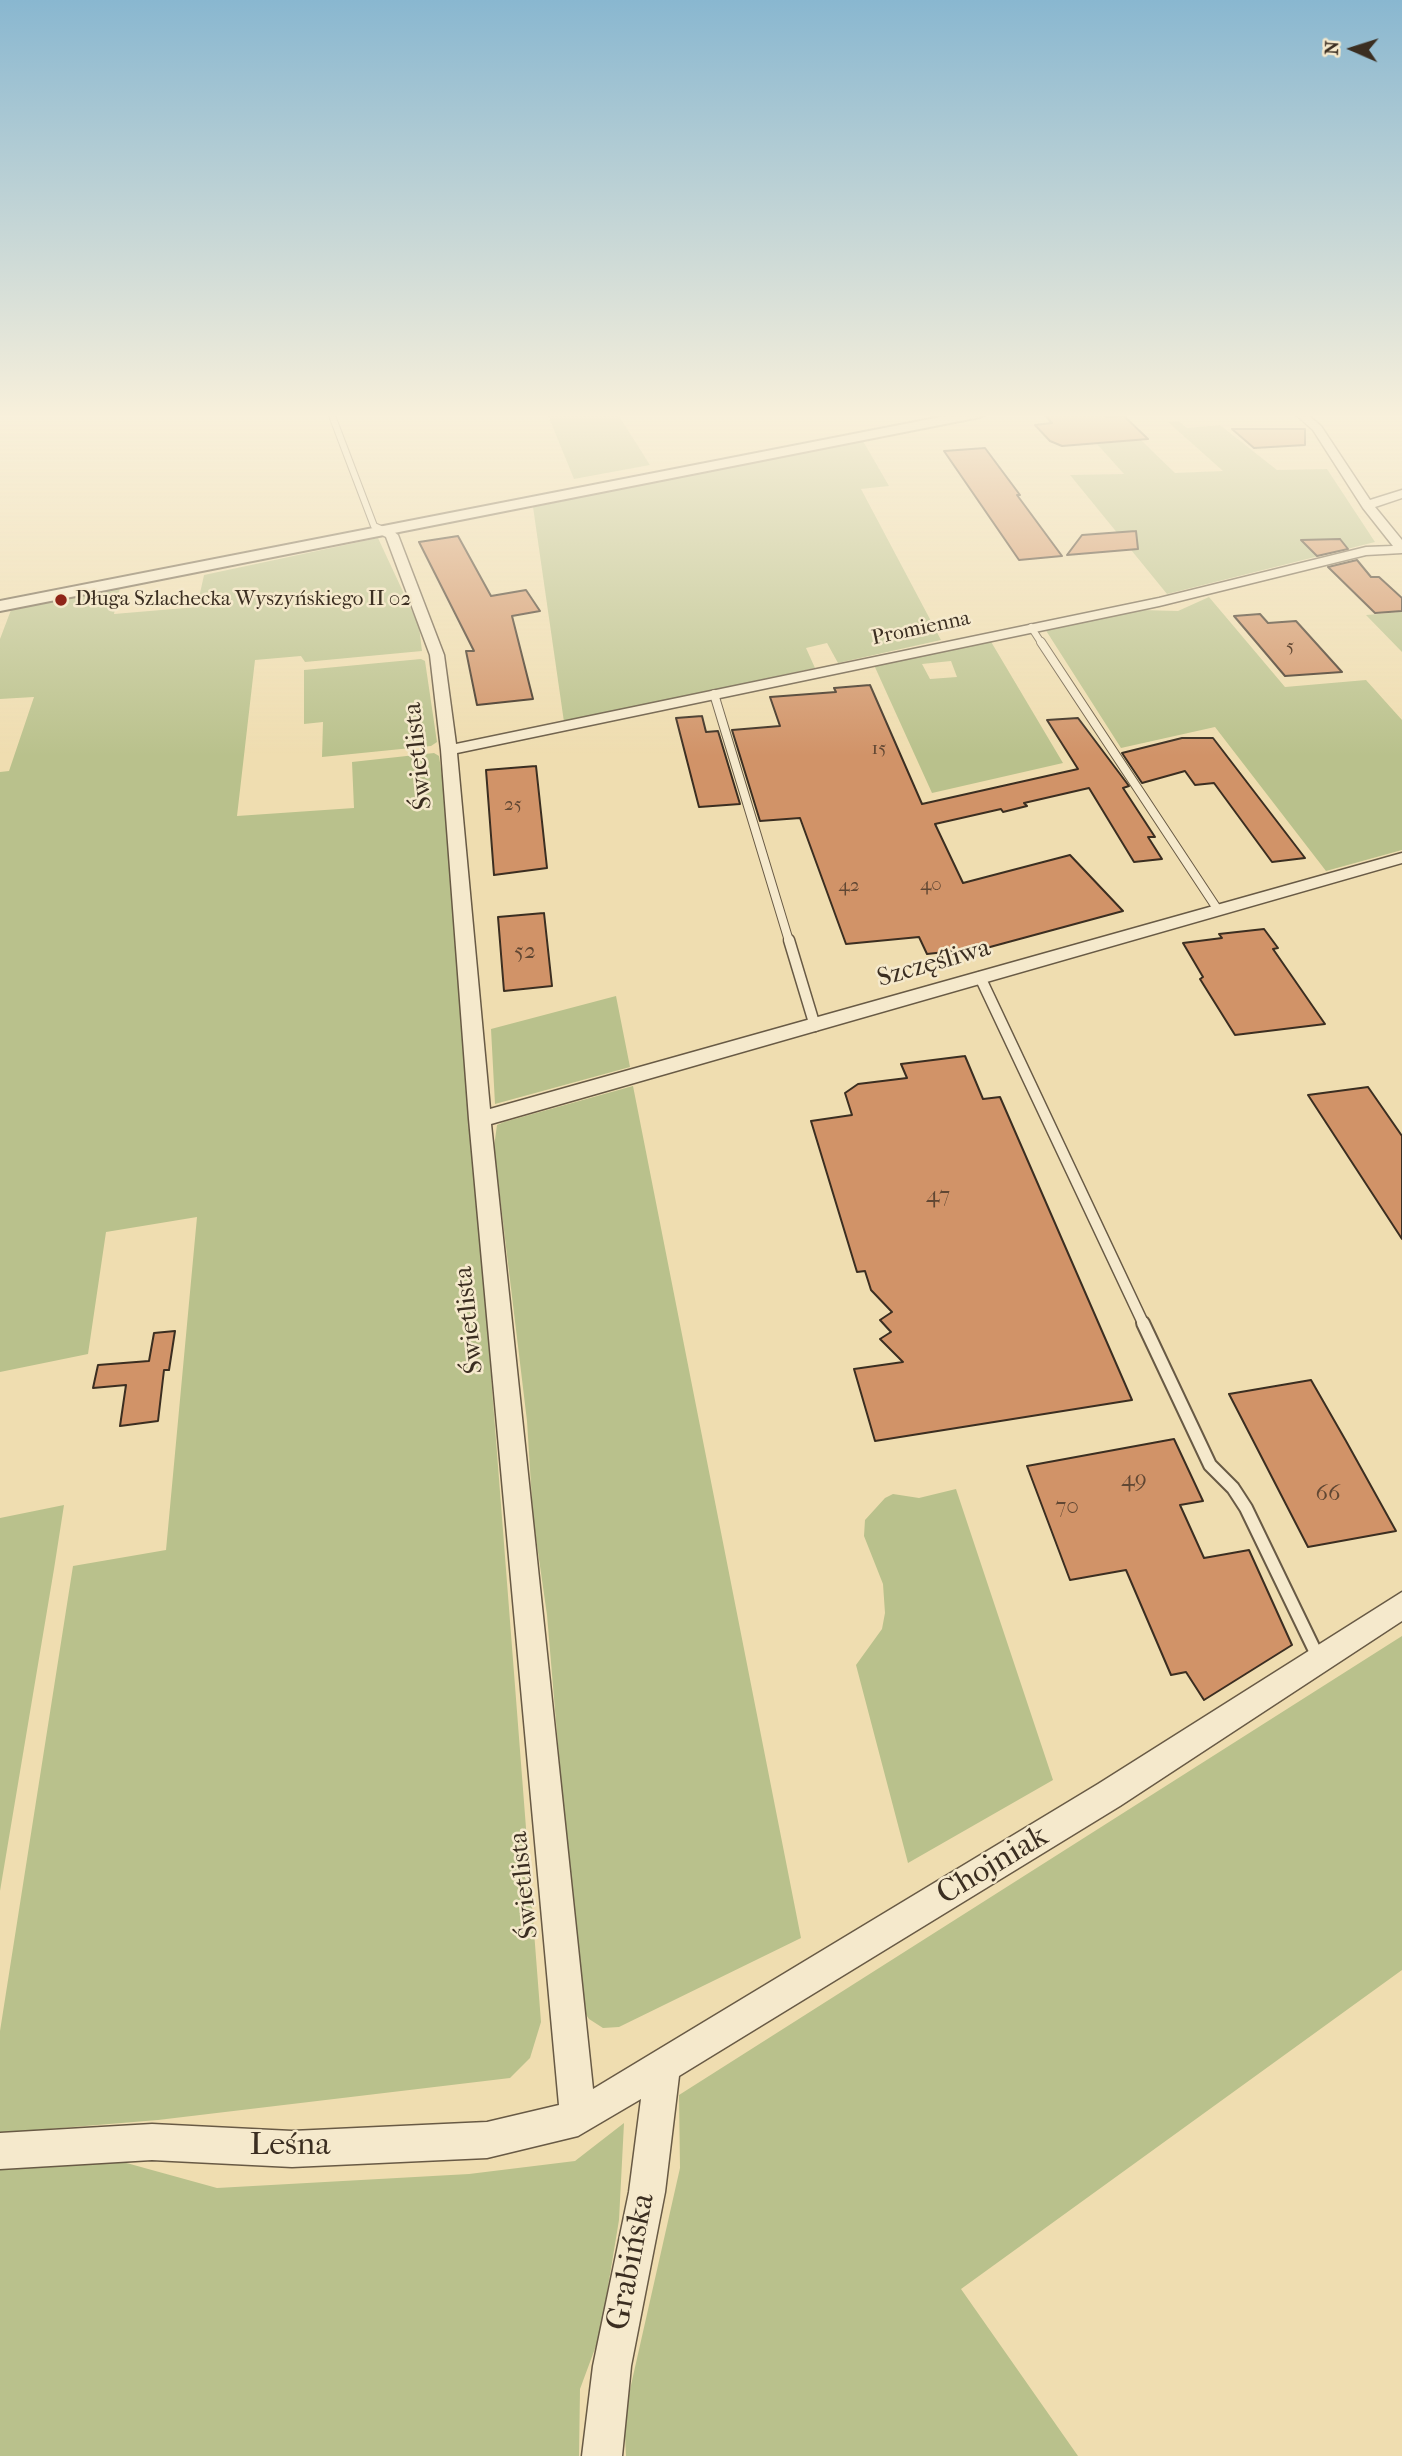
<!DOCTYPE html>
<meta charset="utf-8">
<style>
body{margin:0}
#map{position:relative;width:1402px;height:2456px;overflow:hidden;background:#efddb0;font-family:"IM FELL French Canon",serif}
canvas{display:block}
.north{position:absolute;left:1318px;top:14px;width:70px;height:70px;-webkit-text-stroke:5px #f5e9cc;paint-order:stroke;rotate:273deg;font-size:19px;font-weight:700;line-height:28px;text-align:center;color:#3b2e21}
.north::after{content:'';display:block;margin:auto;width:24px;height:32px;background:#3b2e21;clip-path:polygon(50% 0,100% 100%,50% 72%,0 100%)}
</style>
<div id="map">
<canvas width="1402" height="2456"></canvas>
<div class="north">N</div>
</div>
<script>
const ctx = document.querySelector('canvas').getContext('2d');
ctx.lineJoin = 'round';
function fill(path, color) { ctx.fillStyle = color; ctx.fill(path, 'evenodd'); }
const poly = rows => new Path2D(rows.map(r => 'M' + r).join(''));
function stroke(path, color, width, dash) { ctx.strokeStyle = color; ctx.lineWidth = width; ctx.lineCap = dash ? 'butt' : 'round'; ctx.setLineDash(dash || []); ctx.stroke(path); }
function write(font, color, halo, rows, align = 'center') {
  ctx.font = font + ' "IM FELL French Canon",serif'; ctx.lineWidth = 5; ctx.setLineDash([]); ctx.textBaseline = 'middle'; ctx.strokeStyle = halo; ctx.fillStyle = color; for (const [text, x, y, turn = 0] of rows) {
    ctx.save(); ctx.translate(x, y); ctx.rotate((+turn || 0) * Math.PI / 180); ctx.textAlign = isNaN(turn) ? turn : align; if (halo) ctx.strokeText(text, 0, 0); ctx.fillText(text, 0, 0); ctx.restore();
  }
}
fill(poly([
 [547,413,617,413,650,465,574,479],
 [1179,421,1187,428,1220,425,1277,470,1327,469,1375,542,1167,594,1070,475,1124,474,1097,444,1141,440,1175,473,1223,471,1168,422],
 [863,441,889,486,861,489,941,640,838,663,827,643,806,648,815,668,564,722,533,507],
 [378,538,419,626,422,651,305,662,301,656,255,660,237,816,354,808,352,762,434,753,439,756,446,802,457,936,541,2022,530,2058,510,2078,158,2120,0,2133,0,2031,73,1566,166,1550,197,1217,106,1232,88,1354,0,1372,0,772,9,771,34,697,0,699,0,639,11,610,120,588,114,614,197,607,204,575],
 [1209,597,1285,687,1366,680,1402,720,1402,850,1326,871,1215,727,1121,748,1045,629,1141,610,1178,611],
 [1402,612,1402,652,1366,615],
 [990,640,1063,763,932,793,874,665],
 [951,661,957,677,930,679,922,664],
 [421,659,425,661,437,742,431,746,322,757,323,722,304,724,304,670],
 [616,996,630,1067,495,1104,491,1029],
 [633,1086,801,1938,619,2027,603,2028,589,2019,580,2006,547,1615,533,1517,527,1421,494,1147,497,1125,504,1122],
 [956,1489,1053,1780,908,1863,856,1665,882,1629,885,1613,883,1584,864,1536,865,1520,885,1498,893,1494,919,1498],
 [64,1505,54,1569,0,1891,0,1518],
 [1402,1636,1402,1970,961,2289,1078,2456,626,2456,624,2416,680,2168,679,2095],
 [624,2123,619,2220,600,2335,580,2389,579,2456,0,2456,0,2169,112,2159,217,2188,469,2174,575,2161]
]), '#b9c18c');
const building = poly([
 [1043,413,1102,413,1107,417,1124,416,1148,439,1062,446,1050,441,1035,425,1052,423,1043,413],
 [1232,429,1305,429,1305,445,1254,448,1232,429],
 [985,448,1020,495,1017,495,1062,556,1019,560,944,451,985,448],
 [1136,531,1138,549,1067,555,1082,535,1136,531],
 [458,536,491,596,526,590,540,611,512,616,533,699,477,705,466,651,474,651,419,542,458,536],
 [1340,539,1348,549,1317,556,1301,540,1340,539],
 [1357,560,1371,577,1379,577,1402,598,1402,611,1375,613,1328,567,1357,560],
 [1260,614,1268,623,1296,621,1342,672,1285,676,1234,616,1260,614],
 [870,685,922,804,1078,769,1047,720,1078,718,1129,786,1123,788,1155,837,1148,837,1162,859,1134,862,1089,788,1024,803,1027,806,1003,812,1001,809,935,824,963,883,1070,855,1123,911,990,947,927,954,919,937,846,944,800,818,760,821,732,730,780,726,770,697,836,692,834,688,870,685],
 [702,716,706,732,718,731,740,804,699,807,676,718,702,716],
 [1182,738,1213,738,1305,858,1272,862,1214,783,1195,785,1185,771,1142,783,1122,753,1182,738],
 [536,766,547,868,494,875,486,770,536,766],
 [544,913,552,986,504,991,498,917,544,913],
 [1264,929,1278,948,1273,949,1325,1024,1235,1035,1200,979,1203,977,1183,943,1222,938,1219,934,1264,929],
 [965,1056,983,1099,1000,1097,1132,1400,875,1441,854,1369,903,1362,880,1339,891,1332,880,1320,892,1312,871,1290,865,1271,857,1272,811,1121,852,1115,845,1093,858,1084,907,1078,901,1064,965,1056],
 [1368,1087,1402,1136,1402,1239,1308,1095,1368,1087],
 [175,1331,169,1370,164,1370,158,1421,120,1426,126,1385,93,1388,98,1365,149,1361,154,1333,175,1331],
 [1311,1380,1346,1441,1396,1531,1308,1547,1229,1394,1311,1380],
 [1174,1439,1203,1501,1180,1505,1204,1558,1249,1550,1292,1645,1204,1700,1186,1672,1171,1675,1126,1570,1070,1580,1027,1466,1174,1439]
]);
fill(building, '#d19368');
stroke(building, '#3b2e21', 2);
const serviceFar3 = poly([
 [331,413,374,526,383,530],
 [1031,627,1042,644]
]);
const serviceFar2 = poly([
 [1041,642,1218,910],
 [714,694,789,941]
]);
const serviceFar1 = poly([
 [789,940,815,1026],
 [980,977,1144,1325]
]);
const service = poly([
 [1143,1323,1210,1465,1233,1488,1246,1508,1318,1657]
]);
const minor = poly([
 [1294,413,1305,413,1321,426,1370,500,1402,490,1402,498,1375,507,1402,540,1402,553,1366,555,1159,606,457,753,490,1109,1402,853,1402,863,491,1124,593,2089,1098,1784,1402,1592,1402,1621,1120,1806,679,2076,665,2192,631,2366,622,2456,582,2456,593,2366,629,2192,641,2099,578,2136,487,2158,292,2167,152,2160,0,2169,0,2133,152,2124,292,2131,487,2122,559,2105,469,1119,441,750,430,655,386,537,378,533,378,527,388,527,398,535,444,655,456,744,1159,598,1366,547,1393,546,1363,508,1313,430,1294,413]
]);
const tertiary = poly([
 [961,413,987,413,980,417,0,611,0,601,961,413]
]);
stroke(serviceFar3, '#685a45', 8);
stroke(serviceFar2, '#685a45', 10);
stroke(serviceFar1, '#685a45', 13);
stroke(service, '#685a45', 16);
stroke(minor, '#685a45', 3);
stroke(tertiary, '#685a45', 4);
stroke(serviceFar3, '#f5e9cc', 6);
stroke(serviceFar2, '#f5e9cc', 8);
stroke(serviceFar1, '#f5e9cc', 10);
stroke(service, '#f5e9cc', 12);
fill(minor, '#f5e9cc');
fill(tertiary, '#f5e9cc');
const sky = ctx.createLinearGradient(0, 0, 0, 756);
sky.addColorStop(0, '#89b7d0');
sky.addColorStop(0.55, '#f8f0db');
sky.addColorStop(1, '#f8f0db00');
ctx.fillStyle = sky;
ctx.fillRect(0, 0, 1402, 756);
for (const [x, y, r, color] of [
 [61,600,7,"#8f2418"]
]) { const dot = new Path2D(); dot.arc(x, y, r, 0, 2 * Math.PI); ctx.fillStyle = color; ctx.fill(dot); stroke(dot, '#f5e9cc', 2.5); }
write('19px', '#604733', null, [
 ["5",1290,647],
 ["15",879,749],
 ["25",513,805],
 ["40",931,885],
 ["42",849,886]
]);
write('21px', '#3b2e21', '#f5e9cc', [
 ["Długa Szlachecka Wyszyńskiego II 02",75,600]
], 'left');
write('21px', '#3b2e21', '#f5e9cc', [
 ["Promienna",921,629,-12]
]);
write('23px', '#604733', null, [
 ["52",525,952],
 ["47",938,1196],
 ["49",1134,1480],
 ["66",1328,1494],
 ["70",1067,1507]
]);
write('26px', '#3b2e21', '#f5e9cc', [
 ["Świetlista",419,756,-96],
 ["Szczęśliwa",934,964,-16],
 ["Świetlista",470,1320,-96],
 ["Świetlista",525,1885,-96]
]);
write('32px', '#3b2e21', '#f5e9cc', [
 ["Chojniak",993,1866,-31],
 ["Leśna",290,2146],
 ["Grabińska",632,2262,-79]
]);
</script>
